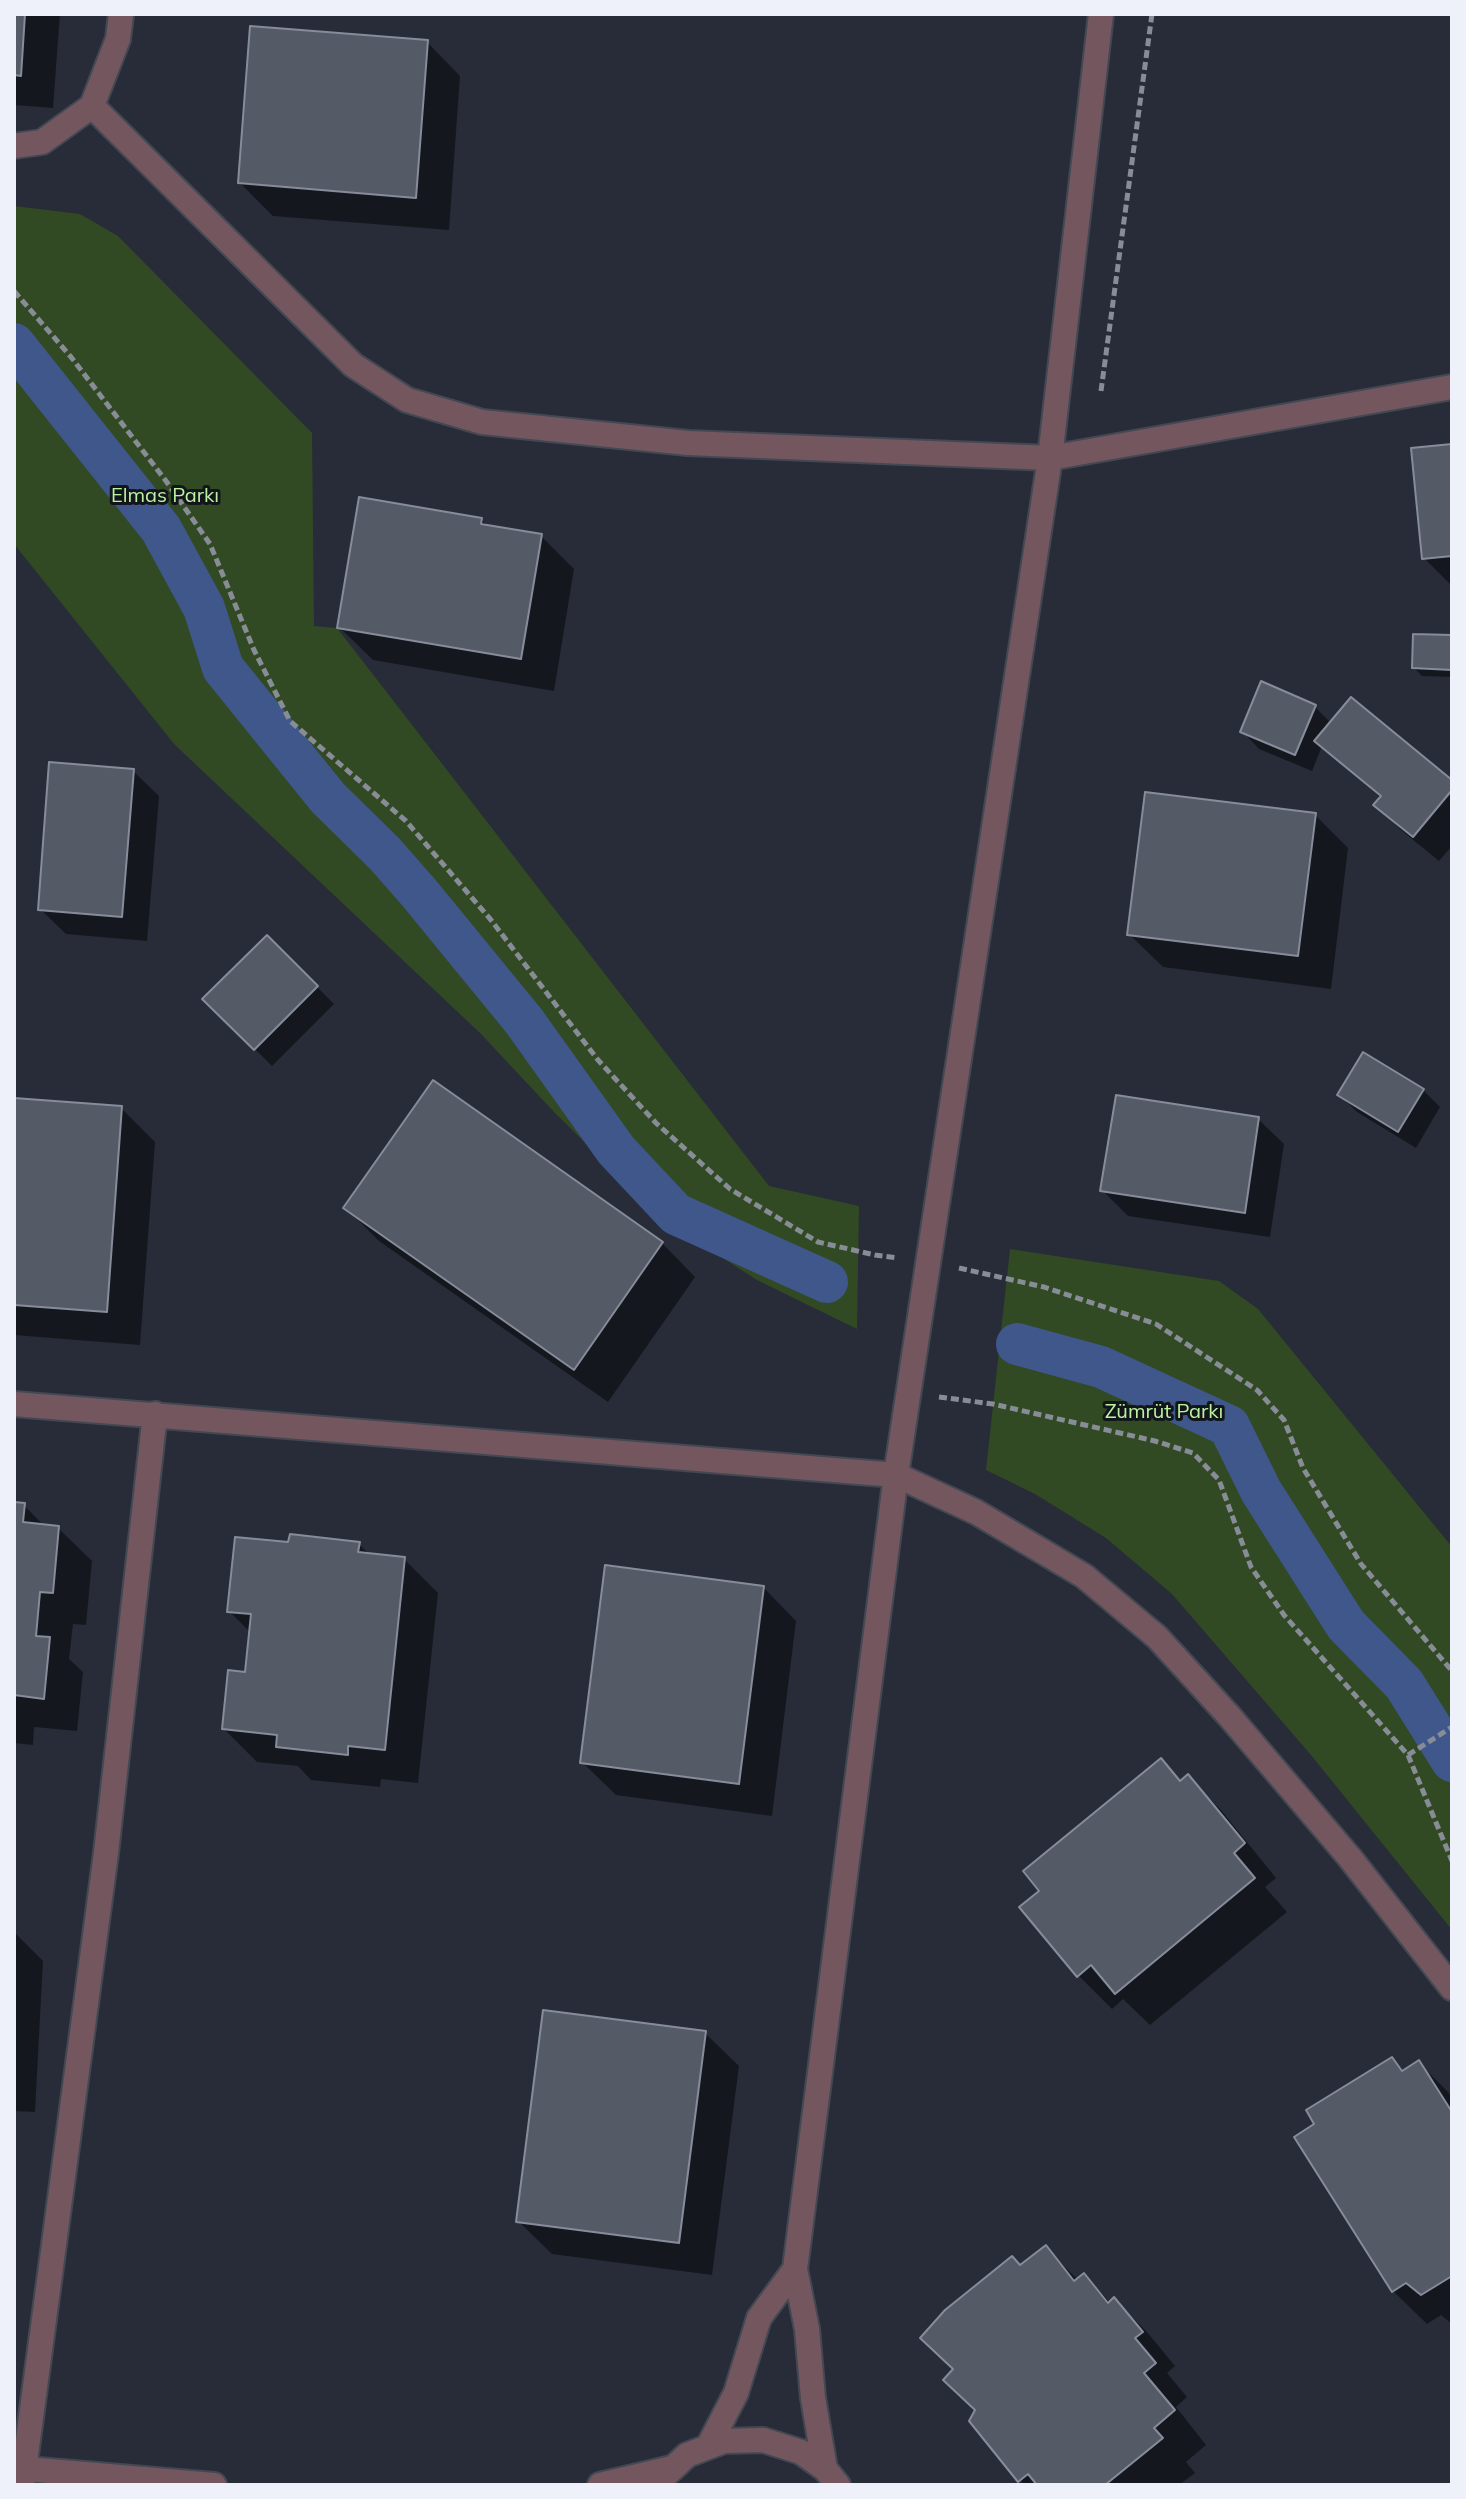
<!DOCTYPE html>
<meta charset="utf-8">
<style>
body{margin:0}
#map{position:relative;width:1466px;height:2499px;overflow:hidden;background:#272c38;font-family:Mulish,sans-serif}
canvas{display:block}
.frame{position:absolute;inset:0;border:16px solid #eef1f9;pointer-events:none}
</style>
<div id="map">
<canvas width="1466" height="2499"></canvas>
<div class="frame"></div>
</div>
<script>
const ctx = document.querySelector('canvas').getContext('2d');
ctx.lineJoin = 'round';
function fill(path, color) { ctx.fillStyle = color; ctx.fill(path, 'evenodd'); }
const poly = rows => new Path2D(rows.map(r => 'M' + r).join(''));
function stroke(path, color, width, dash) { ctx.strokeStyle = color; ctx.lineWidth = width; ctx.lineCap = dash ? 'butt' : 'round'; ctx.setLineDash(dash || []); ctx.stroke(path); }
function write(font, color, halo, rows, align = 'center') {
  ctx.font = font + ' Mulish,sans-serif'; ctx.lineWidth = 6; ctx.setLineDash([]); ctx.textBaseline = 'middle'; ctx.strokeStyle = halo; ctx.fillStyle = color; for (const [text, x, y, turn = 0] of rows) {
    ctx.save(); ctx.translate(x, y); ctx.rotate((+turn || 0) * Math.PI / 180); ctx.textAlign = isNaN(turn) ? turn : align; if (halo) ctx.strokeText(text, 0, 0); ctx.fillText(text, 0, 0); ctx.restore();
  }
}
fill(poly([
 [14,206,80,214,118,236,312,433,314,626,337,628,769,1186,859,1206,857,1329,757,1280,662,1219,555,1113,480,1033,174,744,14,544],
 [1010,1249,1219,1281,1258,1309,1452,1547,1452,1930,1311,1755,1172,1594,1106,1538,1035,1494,986,1470]
]), '#314a24');
fill(poly([
 [14,14,60,14,53,108,14,105],
 [427,42,460,76,449,230,273,216,240,183],
 [1452,446,1452,584,1450,584,1424,558],
 [481,519,489,527,541,536,574,569,554,691,373,660,339,627],
 [1452,637,1452,677,1422,676,1414,668],
 [1315,707,1331,723,1452,783,1452,846,1439,861,1401,830,1376,805,1381,798,1322,746,1312,771,1259,749,1242,731],
 [133,771,159,796,147,941,66,934,40,909],
 [1315,815,1348,848,1331,989,1163,967,1129,934],
 [267,937,334,1004,272,1066,205,999],
 [433,1083,662,1243,695,1277,608,1402,379,1241,346,1208],
 [1423,1090,1440,1107,1416,1148,1357,1112,1340,1095],
 [14,1100,121,1108,155,1142,140,1345,14,1335],
 [1258,1119,1284,1144,1270,1237,1128,1216,1102,1190],
 [14,1504,24,1505,45,1527,58,1528,92,1561,86,1625,73,1624,69,1659,83,1672,77,1731,34,1727,33,1745,14,1743],
 [359,1544,371,1556,404,1559,438,1593,418,1783,381,1779,380,1787,311,1780,298,1766,257,1762,224,1729,246,1675,251,1633,229,1611,290,1545],
 [763,1587,796,1621,772,1816,616,1795,582,1762],
 [1161,1760,1182,1782,1188,1777,1221,1810,1276,1878,1265,1887,1287,1912,1150,2025,1123,1999,1112,2009,1079,1976,1042,1891],
 [14,1932,43,1961,35,2112,14,2111],
 [705,2033,739,2066,712,2275,552,2254,518,2221],
 [1392,2059,1405,2072,1419,2063,1452,2096,1452,2324,1441,2315,1427,2324,1393,2291,1297,2138,1317,2125],
 [1046,2248,1078,2280,1084,2275,1111,2303,1114,2299,1147,2332,1175,2366,1167,2373,1187,2397,1176,2407,1206,2445,1186,2462,1195,2473,1179,2485,1024,2485,977,2411,955,2370,1021,2267]
]), '#0007');
stroke(poly([
 [14,344,161,529,204,608,223,668,328,798,385,854,420,894,524,1021,616,1150,676,1214,827,1282],
 [1017,1344,1101,1367,1229,1426,1261,1491,1346,1625,1404,1684,1452,1761]
]), '#3f578b', 42);
const building = poly([
 [14,14,25,14,21,76,14,75,14,14],
 [250,26,428,40,416,198,238,183,250,26],
 [1452,444,1452,556,1422,559,1411,448,1452,444],
 [359,497,482,518,481,524,542,534,521,659,337,628,359,497],
 [1413,634,1452,635,1452,670,1412,668,1413,634],
 [1261,681,1316,705,1295,755,1240,732,1261,681],
 [1351,697,1452,780,1452,790,1413,837,1373,805,1381,796,1314,741,1351,697],
 [49,762,134,769,122,917,38,910,49,762],
 [1145,792,1316,813,1298,956,1127,935,1145,792],
 [267,935,318,986,254,1050,202,999,267,935],
 [1363,1052,1424,1089,1398,1132,1337,1095,1363,1052],
 [433,1080,663,1242,574,1370,343,1208,433,1080],
 [1116,1095,1259,1117,1245,1213,1100,1191,1116,1095],
 [14,1098,122,1106,107,1312,14,1305,14,1098],
 [14,1502,25,1503,23,1522,59,1526,53,1593,40,1592,36,1636,50,1637,44,1699,14,1695,14,1502],
 [290,1534,360,1542,358,1552,405,1557,385,1750,348,1746,348,1755,276,1747,277,1735,222,1729,228,1670,245,1672,251,1614,227,1612,235,1537,288,1542,290,1534],
 [605,1565,764,1586,739,1784,580,1763,605,1565],
 [1161,1758,1180,1781,1188,1774,1245,1843,1234,1853,1255,1878,1115,1994,1091,1965,1077,1977,1019,1907,1039,1891,1023,1871,1161,1758],
 [543,2010,706,2031,679,2243,516,2222,543,2010],
 [1392,2057,1402,2071,1419,2060,1452,2112,1452,2276,1421,2295,1406,2283,1392,2292,1294,2137,1314,2124,1306,2110,1392,2057],
 [1046,2245,1074,2281,1084,2273,1108,2303,1114,2297,1143,2332,1135,2338,1156,2363,1144,2373,1175,2410,1154,2428,1163,2438,1105,2485,1037,2485,1028,2474,1018,2482,969,2421,975,2410,943,2380,953,2369,920,2338,945,2310,1012,2256,1020,2265,1046,2245]
]);
fill(building, '#545a66');
stroke(building, '#868c9a', 2);
const minor = poly([
 [92,106,353,365,407,400,482,422,688,443,1050,458,1452,387],
 [14,146,42,142,92,106,118,39,121,14],
 [14,1404,896,1475,976,1512,1084,1576,1157,1637,1230,1717,1350,1858,1452,1988],
 [22,2485,106,1853,155,1414]
]);
const tertiary = poly([
 [795,2269,896,1475,1050,458,1101,14],
 [708,2447,736,2393,759,2318,795,2269,807,2329,813,2398,825,2469],
 [14,2468,214,2485],
 [600,2485,672,2468],
 [655,2485,687,2455,724,2441,763,2440,801,2452,825,2469,838,2485]
]);
stroke(minor, '#434853', 28);
stroke(tertiary, '#434853', 28);
stroke(poly([
 [14,291,71,357,166,481,210,544,254,650,290,721,406,821,491,920,598,1060,656,1123,730,1189,818,1242,875,1255,898,1258],
 [1101,391,1152,14],
 [959,1268,1044,1287,1156,1324,1257,1390,1284,1420,1303,1468,1361,1564,1452,1671],
 [939,1397,993,1404,1155,1441,1193,1453,1219,1480,1251,1567,1284,1615,1408,1755,1452,1861],
 [1408,1755,1452,1727]
]), '#888c96', 5, [8, 4]);
stroke(minor, '#74575e', 24);
stroke(tertiary, '#74575e', 24);
write('20px', '#bbf2a1', '#12151a', [
 ["Elmas Parkı",165,496],
 ["Zümrüt Parkı",1164,1412]
]);
</script>
